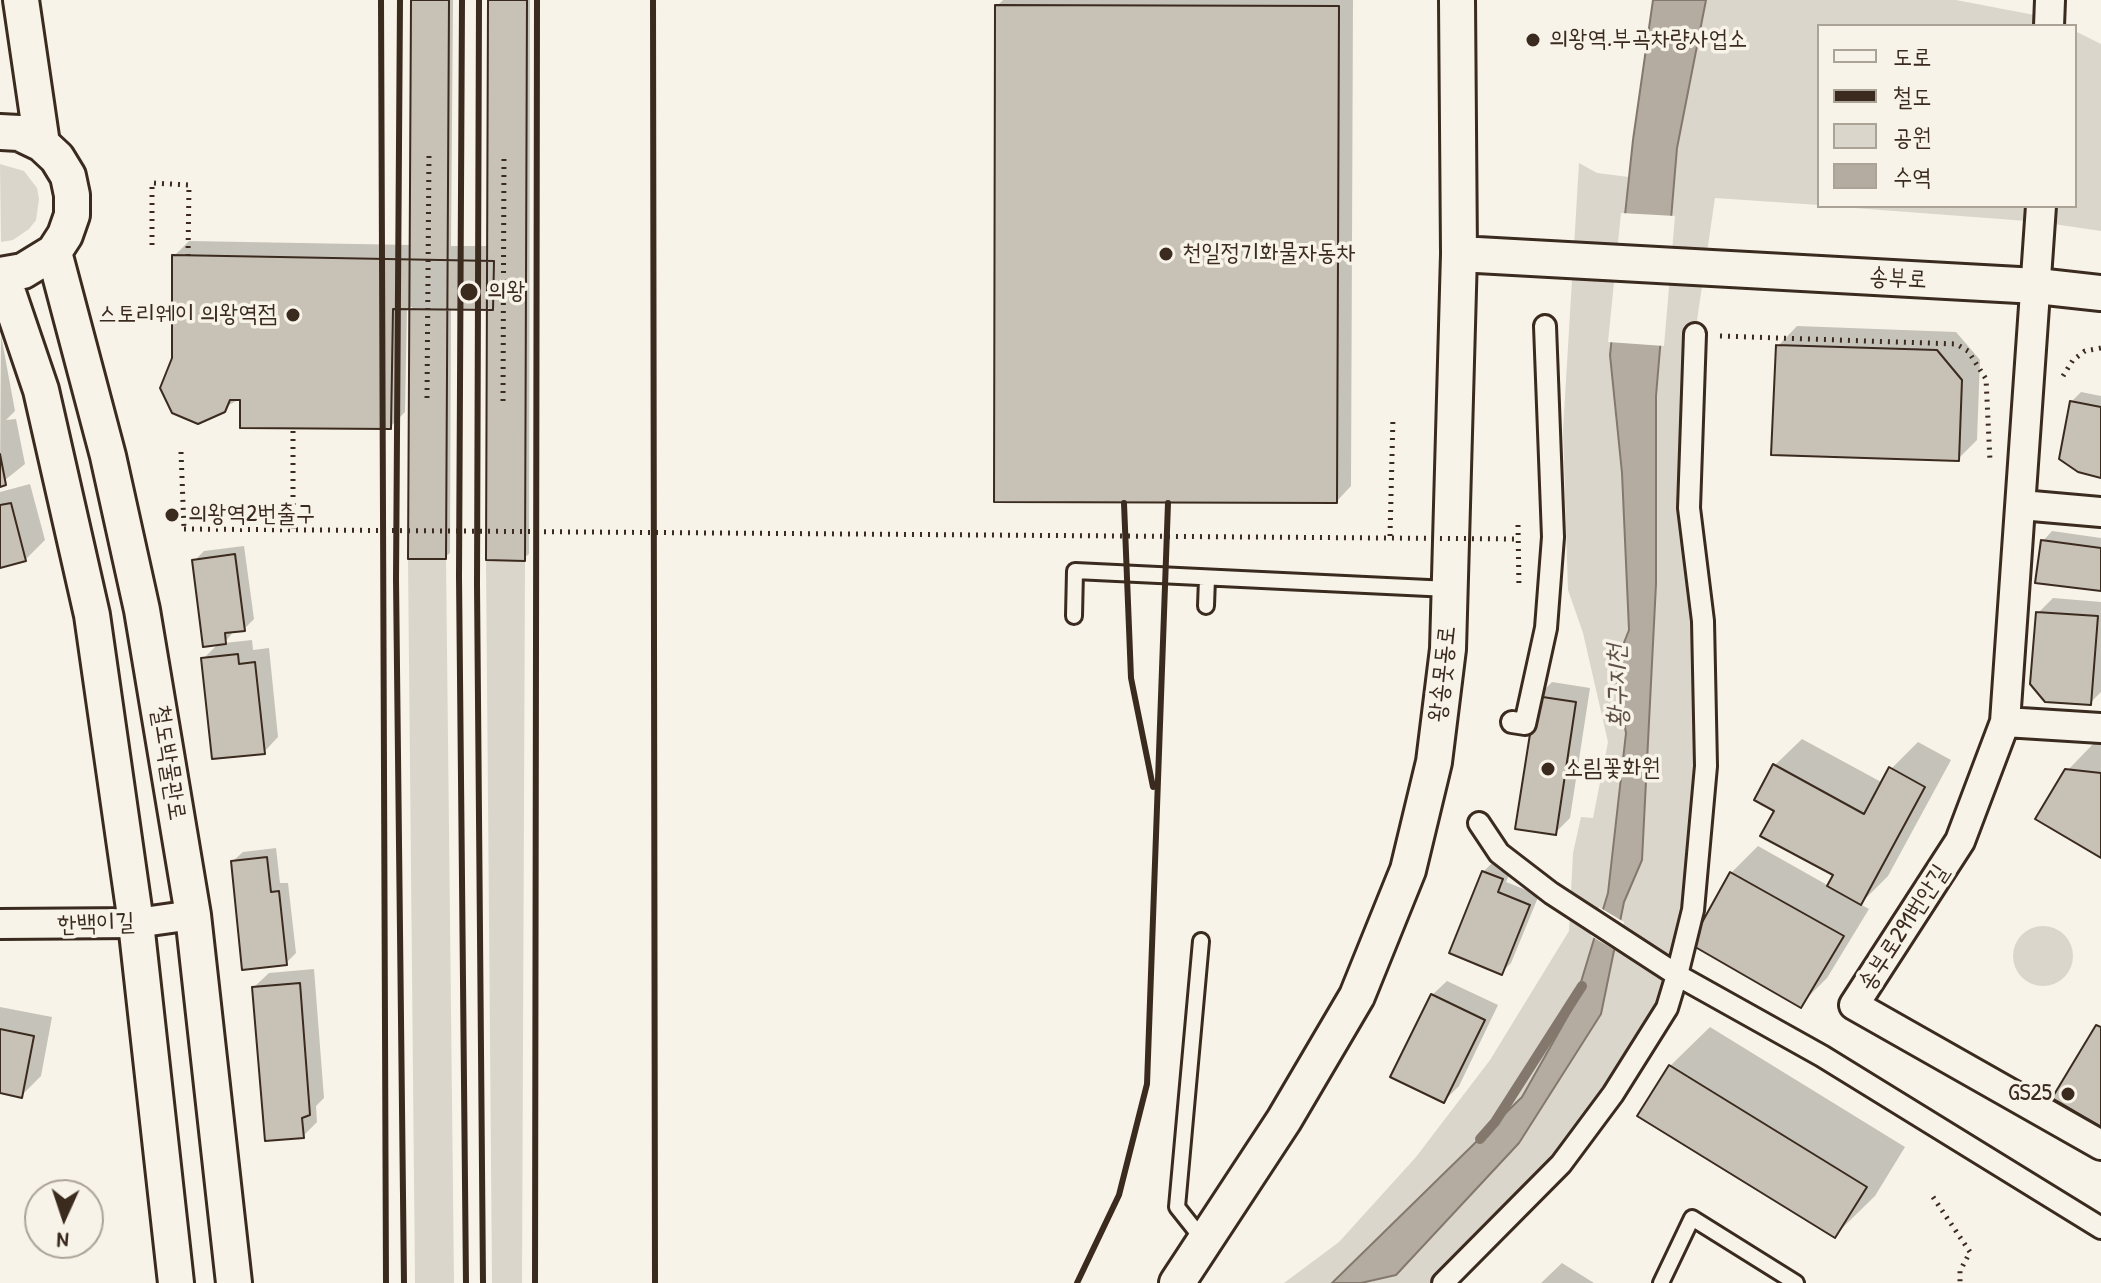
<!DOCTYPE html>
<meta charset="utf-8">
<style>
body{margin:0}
#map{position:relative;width:2101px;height:1283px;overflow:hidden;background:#f7f3e8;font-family:"Patrick Hand","Poor Story",sans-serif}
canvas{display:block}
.legend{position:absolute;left:1817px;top:24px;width:260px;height:184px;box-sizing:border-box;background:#f7f3e8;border:2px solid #aca397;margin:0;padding:10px 14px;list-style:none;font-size:24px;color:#3b2a1e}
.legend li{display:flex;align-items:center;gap:16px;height:40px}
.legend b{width:40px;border:2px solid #aca397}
.north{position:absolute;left:24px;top:1179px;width:80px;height:80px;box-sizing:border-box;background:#f7f3e8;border:2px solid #aca397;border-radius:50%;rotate:183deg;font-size:22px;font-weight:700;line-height:32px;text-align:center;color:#3b2a1e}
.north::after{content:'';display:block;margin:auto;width:28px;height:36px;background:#3b2a1e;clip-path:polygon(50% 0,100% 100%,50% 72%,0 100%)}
</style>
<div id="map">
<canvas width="2101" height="1283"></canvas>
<ul class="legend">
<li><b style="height:10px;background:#f7f3e8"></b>도로</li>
<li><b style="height:10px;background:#3b2a1e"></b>철도</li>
<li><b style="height:22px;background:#dbd6cb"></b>공원</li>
<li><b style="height:22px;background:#b4aca0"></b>수역</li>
</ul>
<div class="north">N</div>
</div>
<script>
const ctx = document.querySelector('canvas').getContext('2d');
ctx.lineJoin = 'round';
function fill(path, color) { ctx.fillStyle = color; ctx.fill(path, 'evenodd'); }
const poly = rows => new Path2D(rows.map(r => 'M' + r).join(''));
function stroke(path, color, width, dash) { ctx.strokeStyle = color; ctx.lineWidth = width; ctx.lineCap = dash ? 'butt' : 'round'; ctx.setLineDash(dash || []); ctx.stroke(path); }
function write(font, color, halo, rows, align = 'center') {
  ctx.font = font + ' "Patrick Hand","Poor Story",sans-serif'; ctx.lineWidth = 7; ctx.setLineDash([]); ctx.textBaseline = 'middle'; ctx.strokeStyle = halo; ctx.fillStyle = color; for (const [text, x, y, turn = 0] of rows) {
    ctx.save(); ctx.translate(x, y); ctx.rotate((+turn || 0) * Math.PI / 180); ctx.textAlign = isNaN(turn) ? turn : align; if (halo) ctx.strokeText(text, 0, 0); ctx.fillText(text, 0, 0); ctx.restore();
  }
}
fill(poly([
 [1706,0,1956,0,2050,18,2065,26,1819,26,1819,205,1715,198,1695,334,1689,508,1706,682,1677,975,1613,1094,1443,1283,1361,1283,1396,1275,1519,1143,1601,1014,1624,902,1642,860,1656,584,1656,396,1677,148],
 [2075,31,2101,44,2101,231,2040,222,1828,206,2075,206],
 [1579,163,1597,173,1629,177,1610,355,1622,473,1629,630,1614,668,1626,733,1608,893,1574,1005,1522,1097,1332,1283,1284,1283,1339,1242,1416,1157,1490,1060,1569,931,1573,853,1581,817,1593,818,1608,742,1583,633,1568,590,1563,430],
 [0,164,24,171,37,188,39,199,36,220,29,229,13,240,1,242],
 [408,559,446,559,454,1283,415,1283],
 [486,560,525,561,522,1283,492,1283],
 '2013 956a30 30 0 1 1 60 0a30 30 0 1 1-60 0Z'
]), '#dbd6cb');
const water = poly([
 [1653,0,1706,0,1677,148,1656,396,1656,584,1642,860,1624,902,1601,1014,1519,1143,1396,1275,1361,1283,1332,1283,1522,1097,1574,1005,1608,893,1626,733,1614,668,1629,630,1622,473,1610,355,1633,140,1653,0]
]);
fill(water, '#b4aca0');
stroke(water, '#84786c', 2);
fill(poly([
 [1621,213,1675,216,1664,346,1608,342],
 [1599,907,1624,922,1618,952,1591,936]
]), '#f7f3e8');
fill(poly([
 [413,0,453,0,451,246,489,246,490,0,530,0,529,554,524,558,489,308,451,308,450,553,445,557,412,307,407,307,405,412,390,427,242,398,197,422,183,418,165,401,162,388,174,358,174,256,189,241,412,245],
 [1003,0,1353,0,1351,486,1337,501,997,6],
 [1797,326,1956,332,1980,360,1977,440,1958,459,1778,346],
 [1,335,15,411,6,420,16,419,25,464,0,484],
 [2081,392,2101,396,2101,475,2071,402],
 [30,484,45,540,25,560,0,566,0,492],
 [2052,531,2101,538,2101,589,2043,541],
 [244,546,254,619,244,629,235,630,224,643,252,640,253,650,269,648,278,737,264,752,203,659,219,643,194,561,204,551],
 [2053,598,2101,602,2101,692,2090,703,2038,613],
 [1552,682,1590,688,1570,818,1555,833,1537,697],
 [1802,739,1883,783,1891,769,1918,742,1951,760,1888,876,1860,904,1869,909,1827,978,1800,1005,1693,943,1731,873,1758,846,1829,886,1836,874,1777,810,1775,765],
 [2094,743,2101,744,2101,855,2067,771],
 [276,848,280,883,288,883,296,953,286,963,233,861,243,852],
 [1493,862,1511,870,1506,882,1539,895,1511,963,1502,972,1483,872],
 [314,969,324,1098,316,1106,317,1122,303,1136,254,987,269,973],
 [1447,981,1498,1005,1459,1086,1444,1101,1432,995],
 [0,1007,52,1017,41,1076,22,1095,0,1091],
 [1710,1027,1905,1147,1875,1196,1835,1235,1670,1066],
 [1562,1263,1594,1283,1541,1283]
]), '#0003');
stroke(poly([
 [1480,1139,1495,1122,1582,986]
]), '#84786c', 10);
const building = poly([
 [411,0,449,0,446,559,408,559,411,0],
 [488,0,527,0,525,561,486,560,488,0],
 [995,5,1339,6,1337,503,994,502,995,5],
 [172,255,494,261,493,310,393,309,391,429,240,428,240,400,230,400,225,412,198,424,172,413,160,388,172,358,172,255],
 [1776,345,1937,350,1962,380,1959,461,1771,455,1776,345],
 [2070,401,2101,407,2101,478,2078,472,2059,459,2070,401],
 [0,454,6,485,0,487,0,454],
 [11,503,26,561,0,568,0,505,11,503],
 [2041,540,2101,548,2101,591,2035,583,2041,540],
 [235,554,245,631,225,633,226,644,203,647,192,560,235,554],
 [2036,612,2098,616,2091,705,2045,702,2030,684,2036,612],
 [238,654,239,664,255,662,265,754,212,759,201,658,238,654],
 [1536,696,1576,702,1556,835,1515,829,1536,696],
 [1773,764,1864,814,1889,767,1925,787,1861,905,1827,886,1833,875,1760,836,1774,811,1754,800,1773,764],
 [2065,769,2101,773,2101,858,2035,819,2065,769],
 [267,857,271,892,279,891,287,965,242,970,231,861,267,857],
 [1482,871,1503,879,1498,892,1530,905,1502,975,1449,953,1482,871],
 [1730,872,1844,936,1801,1008,1690,944,1730,872],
 [300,983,310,1115,302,1118,304,1138,265,1141,252,987,300,983],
 [1431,994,1485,1020,1444,1103,1390,1077,1431,994],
 [2096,1025,2101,1027,2101,1127,2052,1098,2096,1025],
 [0,1029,34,1036,22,1098,0,1093,0,1029],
 [1669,1065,1867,1187,1835,1238,1637,1116,1669,1065]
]);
fill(building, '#c8c1b6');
stroke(building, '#3b2a1e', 2);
const service = poly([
 [1206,606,1207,578],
 [1074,616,1075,571,1449,589],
 [1201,941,1177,1207,1204,1241],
 [1661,1283,1692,1218,1796,1283]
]);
const pedestrian = poly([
 [1512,722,1525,724,1546,628,1553,537,1545,326],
 [1479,823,1499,853,1551,893,1677,975,1822,1056,2101,1228],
 [1443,1283,1561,1164,1613,1094,1667,1008,1677,975,1693,910,1706,766,1703,621,1689,508,1695,334]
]);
const minor = poly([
 [2049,26,2050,0],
 [2041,206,2005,722,2101,728],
 [2021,505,2101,512],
 [2005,722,1960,841,1854,1005,2101,1145],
 [0,924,136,923,193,915]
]);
const tertiary = poly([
 [21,0,42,144],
 [0,132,19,133,42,144,57,158,68,176,72,195,72,215,65,235,54,252,23,271,0,275],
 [54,252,108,456,142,610,193,915,234,1283],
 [1459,254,2037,286,2101,293],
 [2,275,41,390,92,615,136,923,176,1283],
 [1177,1283,1284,1120,1357,996,1408,870,1434,762,1448,649,1459,254,1457,0]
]);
stroke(service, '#3b2a1e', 20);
stroke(pedestrian, '#3b2a1e', 26);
stroke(minor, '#3b2a1e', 34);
stroke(tertiary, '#3b2a1e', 40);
stroke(poly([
 [152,245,152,183,189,185,188,255],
 [1720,336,1956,344,1968,351,1986,379,1990,461],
 [2063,376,2073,360,2085,351,2101,348],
 [427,398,429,152],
 [503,401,504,154],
 [181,452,184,529],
 [1518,525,1519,589],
 [293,529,293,427],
 [1390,536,1393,417],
 [1933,1197,1970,1252,1960,1271,1960,1283]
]), '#3b2a1e', 5, [2, 6]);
stroke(service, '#f7f3e8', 14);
stroke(pedestrian, '#f7f3e8', 20);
stroke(minor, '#f7f3e8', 28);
stroke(tertiary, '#f7f3e8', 34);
stroke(poly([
 [381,0,386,1283],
 [400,0,396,579,404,1283],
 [462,0,459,576,466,1283],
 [479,0,477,584,483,1283],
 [653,0,655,1283],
 [1124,503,1131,678,1153,787],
 [535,1283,537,0],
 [1077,1283,1119,1195,1147,1084,1168,503]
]), '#3b2a1e', 6);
stroke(poly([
 [184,529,1517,539]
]), '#3b2a1e', 5, [2, 6]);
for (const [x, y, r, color] of [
 [1533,40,8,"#3b2a1e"],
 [1166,254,8,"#3b2a1e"],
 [469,292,10,"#3b2a1e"],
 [293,315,8,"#3b2a1e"],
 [172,515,8,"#3b2a1e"],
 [1548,769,8,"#3b2a1e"],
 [2068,1094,8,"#3b2a1e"]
]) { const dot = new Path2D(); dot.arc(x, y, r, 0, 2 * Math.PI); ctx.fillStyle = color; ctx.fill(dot); stroke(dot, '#f7f3e8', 3); }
write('24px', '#3b2a1e', '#f7f3e8', [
 ["의왕역.부곡차량사업소",1549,40],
 ["천일정기화물자동차",1182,254],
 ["의왕",487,292],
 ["스토리웨이 의왕역점",277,315,"right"],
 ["의왕역2번출구",188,515],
 ["소림꽃화원",1564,769],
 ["GS25",2052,1094,"right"]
], 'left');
write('24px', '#3b2a1e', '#f7f3e8', [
 ["송부로",1898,279,3],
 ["왕송못동로",1443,674,-84],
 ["철도박물관로",168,763,81],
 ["한백이길",96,924,-2],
 ["송부로291번안길",1904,928,-57]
]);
write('italic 26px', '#5f5145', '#f7f3e8', [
 ["황구지천",1618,686,-91]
]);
</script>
